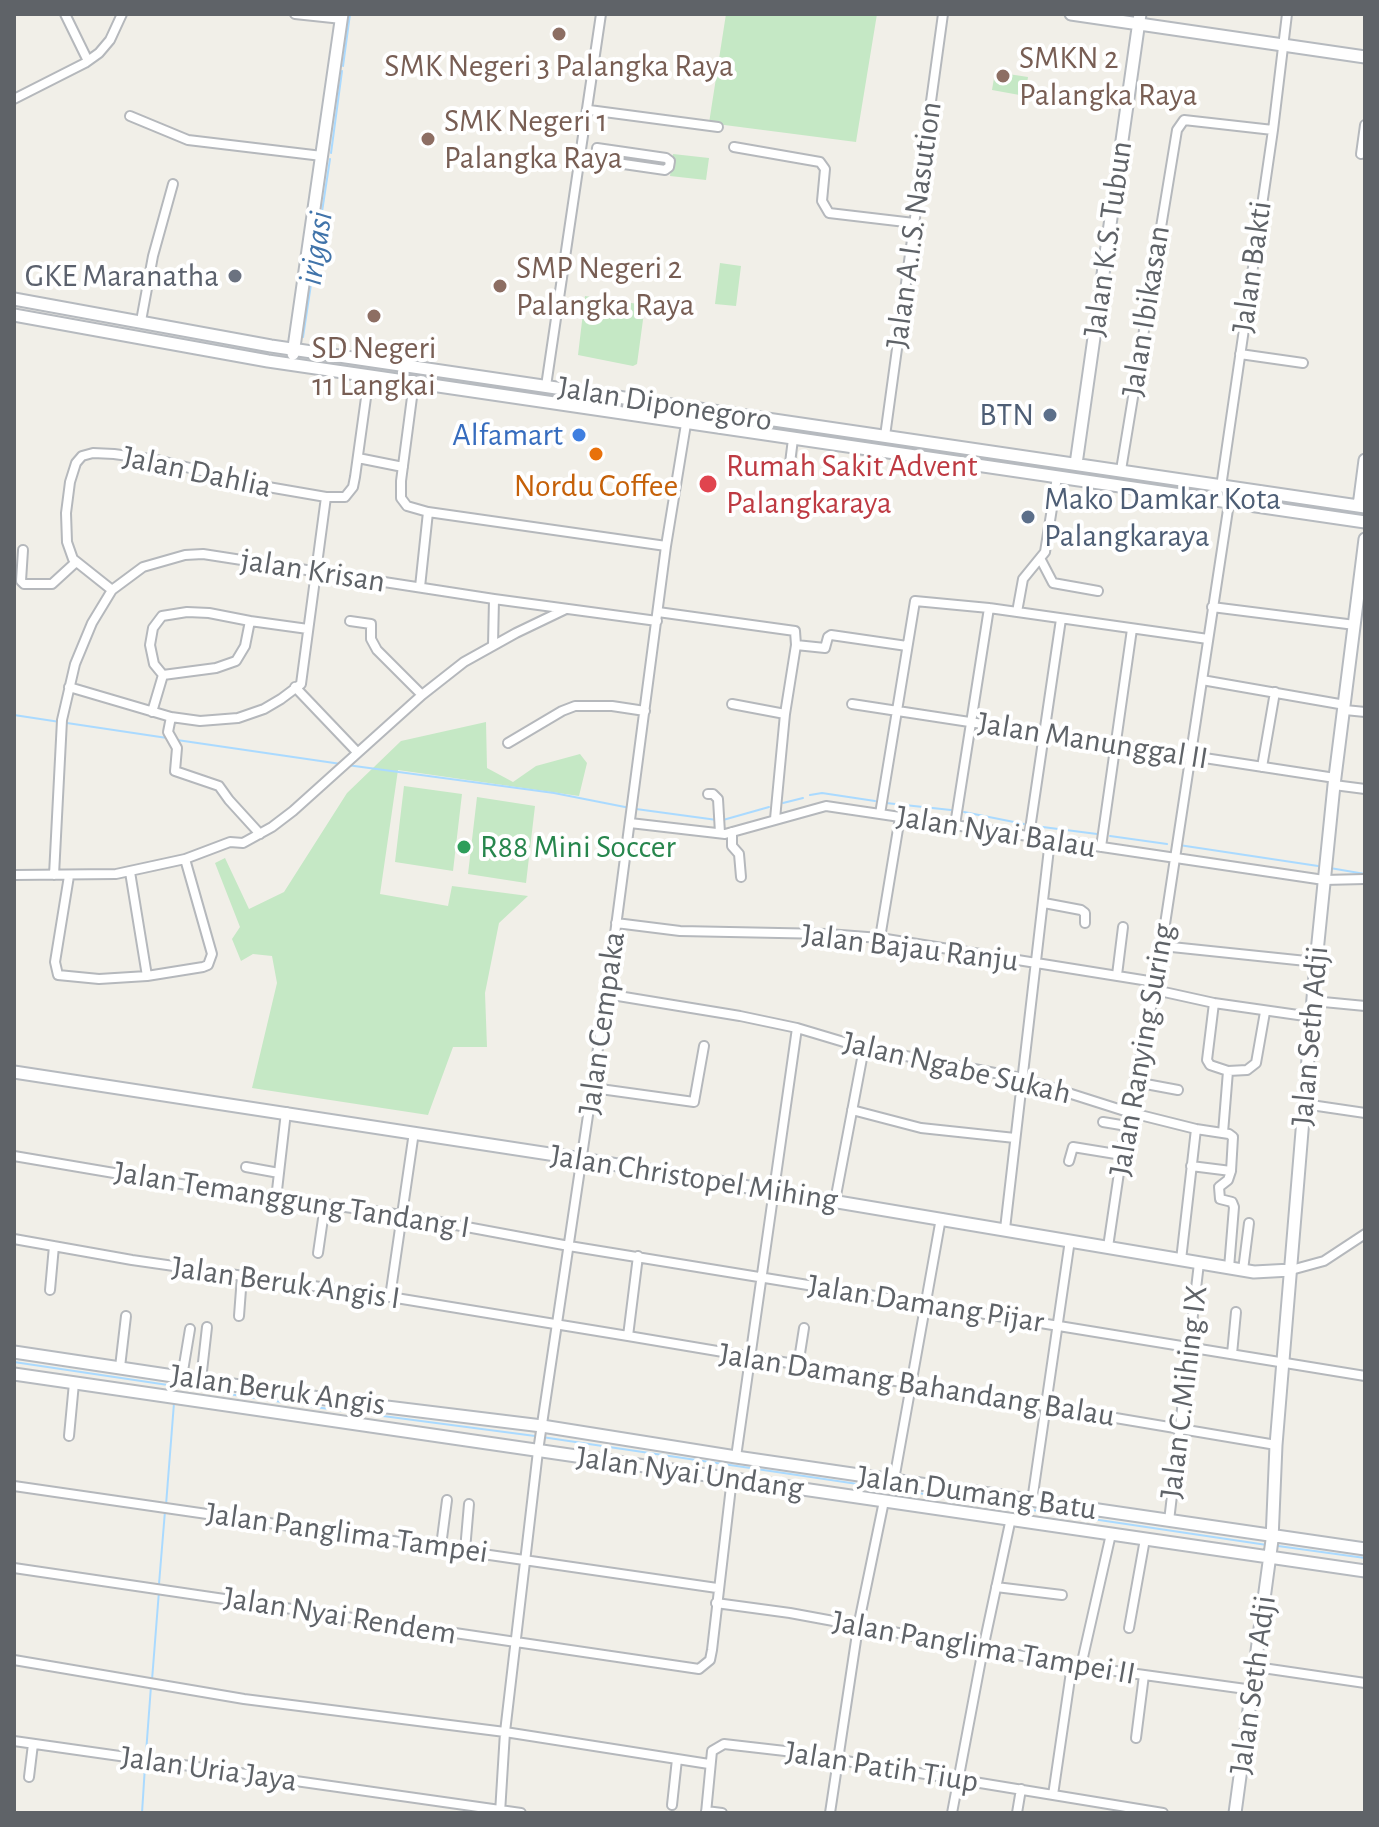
<!DOCTYPE html>
<style>
body{margin:0}
#map{position:relative;width:1379px;height:1827px;overflow:hidden;background:#f1efe8;font-family:"Alegreya Sans",sans-serif}
canvas{display:block}
.frame{position:absolute;inset:0;border:16px solid #5f6368;pointer-events:none}
</style>
<div id="map">
<canvas width="1379" height="1827"></canvas>
<div class="frame"></div>
</div>
<script>
const ctx = document.querySelector('canvas').getContext('2d');
ctx.lineJoin = 'round';
function fill(path, color) { ctx.fillStyle = color; ctx.fill(path, 'evenodd'); }
const poly = rows => new Path2D(rows.map(r => 'M' + r).join(''));
function stroke(path, color, width, dash) { ctx.strokeStyle = color; ctx.lineWidth = width; ctx.lineCap = dash ? 'butt' : 'round'; ctx.setLineDash(dash || []); ctx.stroke(path); }
function write(font, color, halo, rows, align = 'center') {
  ctx.font = font + ' "Alegreya Sans",sans-serif'; ctx.lineWidth = 8; ctx.setLineDash([]); ctx.textBaseline = 'middle'; ctx.strokeStyle = halo; ctx.fillStyle = color; for (const [text, x, y, turn = 0] of rows) {
    ctx.save(); ctx.translate(x, y); ctx.rotate((+turn || 0) * Math.PI / 180); ctx.textAlign = isNaN(turn) ? turn : align; if (halo) ctx.strokeText(text, 0, 0); ctx.fillText(text, 0, 0); ctx.restore();
  }
}
fill(poly([
 [726,14,877,14,856,142,709,123],
 [995,72,1028,77,1025,96,992,90],
 [673,154,709,158,706,180,670,176],
 [720,263,741,266,736,306,715,304],
 [585,296,645,305,637,364,633,366,578,355],
 [486,722,487,768,513,782,536,766,580,754,587,763,579,796,398,770,380,894,448,906,452,886,528,896,499,923,485,993,487,1047,453,1047,428,1115,252,1088,277,983,272,956,253,954,241,961,232,939,240,927,215,863,225,858,249,909,284,892,347,793,401,741],
 [404,786,462,794,453,871,395,862],
 [477,797,535,806,526,883,468,874]
]), '#c5e8c5');
stroke(poly([
 [343,66,350,14],
 [331,153,342,71],
 [303,337,330,159],
 [14,715,60,722],
 [67,723,167,738],
 [177,740,341,764],
 [347,765,554,793,630,808],
 [810,795,822,793,875,801],
 [783,803,803,798],
 [886,803,951,810],
 [636,809,717,820],
 [964,812,1024,824],
 [723,820,769,807],
 [1035,826,1097,834],
 [1110,836,1167,844],
 [1179,845,1318,866],
 [1330,868,1365,874],
 [14,1362,322,1408,535,1436],
 [542,1437,1267,1545],
 [166,1505,174,1403],
 [1278,1546,1365,1558],
 [159,1584,165,1511],
 [152,1680,159,1591],
 [146,1753,151,1686],
 [142,1813,145,1766]
]), '#aadaff', 2);
const street = poly([
 [65,14,88,61],
 [295,14,342,19],
 [14,99,85,63,99,53,110,40,122,14],
 [589,110,718,127],
 [130,116,188,140,322,156],
 [734,147,820,162,825,169,822,201,829,213,914,223],
 [597,148,666,158,670,161,669,167,665,170,596,160,597,148],
 [1361,154,1365,125],
 [141,321,153,256,173,184],
 [1240,354,1303,363],
 [414,382,401,481,401,498,407,506,428,512,666,546],
 [546,386,601,14],
 [885,436,943,14],
 [358,458,403,467],
 [746,467,780,472,785,470,790,463,793,439],
 [1121,470,1177,130,1184,120,1273,130],
 [1221,487,1273,130,1287,14],
 [23,550,21,581,24,584,52,584,76,562],
 [1041,560,1053,583,1098,591],
 [420,587,428,512],
 [112,590,73,559,67,542,66,513,70,482,76,463,82,456,93,453,114,454,157,460,268,487,326,497,345,497,353,487,355,477,369,376],
 [1212,607,1355,625],
 [658,612,795,631,796,645,785,714,775,819],
 [1017,612,1023,579,1045,552,1057,477],
 [350,621,371,624,371,639,377,650,422,695],
 [493,645,494,599],
 [796,645,825,648,828,637,831,635,907,646],
 [163,675,154,664,150,645,153,628,162,616,187,612,209,613,250,621],
 [1202,680,1345,705],
 [69,687,171,717,200,721,238,718,264,709,281,699,301,684,326,497],
 [295,687,357,752],
 [732,704,785,714],
 [852,704,1335,778],
 [1345,710,1365,712],
 [152,712,163,675,216,668,236,661,245,646,250,621,308,629],
 [171,717,168,732,177,748,175,771,219,786,229,800,260,834],
 [508,743,562,711,575,706,612,706,645,711],
 [1262,767,1275,692],
 [1334,785,1365,789],
 [708,794,713,794,718,799,720,833],
 [880,814,915,601,989,608,1208,639],
 [630,823,725,834,826,806,1324,880,1365,879],
 [955,825,989,608],
 [732,832,732,846,739,854,741,877],
 [1029,836,1061,619],
 [1101,847,1132,629],
 [130,872,147,976,203,967,208,965,212,954,185,859],
 [14,875,116,874,185,859,230,842,243,843,272,827,293,811,422,695,464,662,516,633,566,609],
 [54,875,62,720,75,664,92,623,112,590,143,567,185,555,203,554,494,599,657,621],
 [69,876,55,962,58,975,99,979,147,976],
 [1044,903,1081,910,1085,913,1085,923],
 [616,923,680,931,828,934,880,938,1155,982],
 [880,938,900,817],
 [1162,946,1316,962],
 [1117,975,1123,927],
 [1155,990,1214,1003,1312,1017],
 [606,994,740,1016,797,1028,864,1048,1021,1078,1128,1112,1196,1129,1229,1134,1233,1137,1231,1171,1191,1166],
 [1313,1001,1365,1006],
 [1214,1003,1207,1060,1210,1065,1228,1071],
 [1135,1082,1178,1090],
 [593,1088,694,1102,704,1046],
 [1304,1104,1365,1113],
 [852,1110,921,1128,1015,1138],
 [1103,1122,1127,1126],
 [1223,1133,1228,1071,1247,1070,1256,1063,1265,1012],
 [14,1156,167,1182,402,1215,569,1246,1365,1376],
 [1069,1161,1073,1147,1122,1155],
 [246,1167,279,1173],
 [276,1199,286,1112],
 [835,1201,864,1048],
 [1005,1229,1050,840],
 [14,1239,132,1260,390,1297,628,1336,1276,1445],
 [1108,1247,1128,1112,1155,990,1229,503],
 [318,1253,325,1205],
 [1181,1260,1196,1129],
 [1229,1268,1234,1207,1232,1202,1220,1199,1219,1187,1228,1180,1231,1171],
 [1243,1270,1249,1223],
 [1291,1270,1324,1261,1365,1234],
 [50,1290,54,1246],
 [390,1297,414,1132],
 [239,1316,242,1276],
 [628,1336,638,1256],
 [1232,1354,1236,1312],
 [798,1366,804,1328],
 [120,1367,126,1316],
 [182,1377,190,1329],
 [201,1380,207,1327],
 [69,1436,74,1383],
 [736,1457,797,1028],
 [894,1480,941,1218],
 [14,1486,717,1588],
 [1032,1501,1070,1240],
 [1169,1521,1199,1263],
 [441,1546,447,1500],
 [465,1550,469,1504],
 [14,1568,699,1669,710,1660,712,1650,732,1478],
 [996,1587,1062,1595],
 [716,1603,790,1613,1072,1665,1253,1690],
 [1129,1628,1145,1539],
 [14,1660,244,1699,505,1732,709,1764],
 [1081,1666,1111,1534],
 [1256,1667,1365,1683],
 [1136,1738,1144,1675],
 [14,1741,521,1813],
 [29,1777,33,1744],
 [1053,1795,1072,1665],
 [672,1805,677,1759],
 [706,1811,722,1813],
 [500,1813,505,1732,538,1451,615,934,666,546,686,424],
 [706,1813,712,1751,724,1744,785,1751,1163,1813],
 [830,1813,858,1627,884,1501],
 [952,1813,983,1649,1011,1518],
 [1017,1813,1021,1789]
]);
const secondary = poly([
 [1071,14,1365,57],
 [14,299,271,346,1365,507],
 [14,315,268,361,1365,522],
 [293,354,342,14],
 [1076,464,1140,14],
 [1359,506,1365,460],
 [14,1072,582,1159,1254,1272,1291,1270],
 [14,1352,346,1402,542,1426,736,1457,1365,1549],
 [14,1374,1365,1571],
 [1235,1813,1272,1540,1276,1445,1316,962,1334,785,1365,539]
]);
stroke(street, '#b5b8bc', 12);
stroke(secondary, '#b6babf', 15);
stroke(street, '#fff', 8);
stroke(secondary, '#fff', 11);
for (const [x, y, r, color] of [
 [559,34,8,"#8d6e63"],
 [1003,76,8,"#8d6e63"],
 [428,139,8,"#8d6e63"],
 [235,276,8,"#6b7280"],
 [500,286,8,"#8d6e63"],
 [374,316,8,"#8d6e63"],
 [1050,415,8,"#5c6f8a"],
 [579,435,8,"#3f7fe0"],
 [596,454,8,"#e8710a"],
 [708,484,10,"#e0444e"],
 [1028,517,8,"#5c6f8a"],
 [464,847,8,"#2e9e5b"]
]) { const dot = new Path2D(); dot.arc(x, y, r, 0, 2 * Math.PI); ctx.fillStyle = color; ctx.fill(dot); stroke(dot, '#fff', 3); }
write('32px', '#785e54', '#fff', [
 ["SMKN 2",1019,58],
 ["Palangka Raya",1019,95],
 ["SMK Negeri 3 Palangka Raya",559,66,"center"],
 ["SMK Negeri 1",444,121],
 ["Palangka Raya",444,158],
 ["SMP Negeri 2",516,268],
 ["Palangka Raya",516,305],
 ["SD Negeri",374,348,"center"],
 ["11 Langkai",374,385,"center"]
], 'left');
write('32px', '#5f6368', '#fff', [
 ["Jalan A.I.S. Nasution",914,225,-82],
 ["Jalan K.S. Tubun",1108,239,-82],
 ["Jalan Bakti",1252,267,-82],
 ["Jalan Ibikasan",1146,311,-81],
 ["Jalan Diponegoro",665,404,9],
 ["Jalan Dahlia",197,472,12],
 ["jalan Krisan",313,571,9],
 ["Jalan Manunggal II",1093,741,9],
 ["Jalan Nyai Balau",996,832,9],
 ["Jalan Bajau Ranju",910,948,7],
 ["Jalan Cempaka",602,1023,-82],
 ["Jalan Seth Adji",1310,1036,-85],
 ["Jalan Ranying Suring",1142,1050,-80],
 ["Jalan Ngabe Sukah",957,1068,13],
 ["Jalan Christopel Mihing",694,1178,9],
 ["Jalan Temanggung Tandang I",292,1200,9],
 ["Jalan Beruk Angis I",286,1283,8],
 ["Jalan Damang Pijar",926,1304,9],
 ["Jalan Damang Bahandang Balau",917,1385,9],
 ["Jalan Beruk Angis",278,1390,8],
 ["Jalan C.Mihing IX",1184,1392,-83],
 ["Jalan Nyai Undang",690,1473,8],
 ["Jalan Dumang Batu",977,1493,8],
 ["Jalan Panglima Tampei",347,1533,8],
 ["Jalan Nyai Rendem",340,1616,9],
 ["Jalan Panglima Tampei II",984,1648,10],
 ["Jalan Seth Adji",1253,1685,-82],
 ["Jalan Patih Tiup",882,1767,9],
 ["Jalan Uria Jaya",209,1769,8]
]);
write('32px', '#5b616d', '#fff', [
 ["GKE Maranatha",219,276]
], 'right');
write('32px', '#4e5e75', '#fff', [
 ["BTN",1034,415],
 ["Mako Damkar Kota",1044,499,"left"],
 ["Palangkaraya",1044,536,"left"]
], 'right');
write('32px', '#366cbe', '#fff', [
 ["Alfamart",563,435]
], 'right');
write('32px', '#be3a42', '#fff', [
 ["Rumah Sakit Advent",726,466],
 ["Palangkaraya",726,503]
], 'left');
write('32px', '#c56008', '#fff', [
 ["Nordu Coffee",596,486]
]);
write('32px', '#27864d', '#fff', [
 ["R88 Mini Soccer",480,847]
], 'left');
write('italic 34px', '#4174aa', '#fff', [
 ["irigasi",316,248,-81]
]);
</script>
